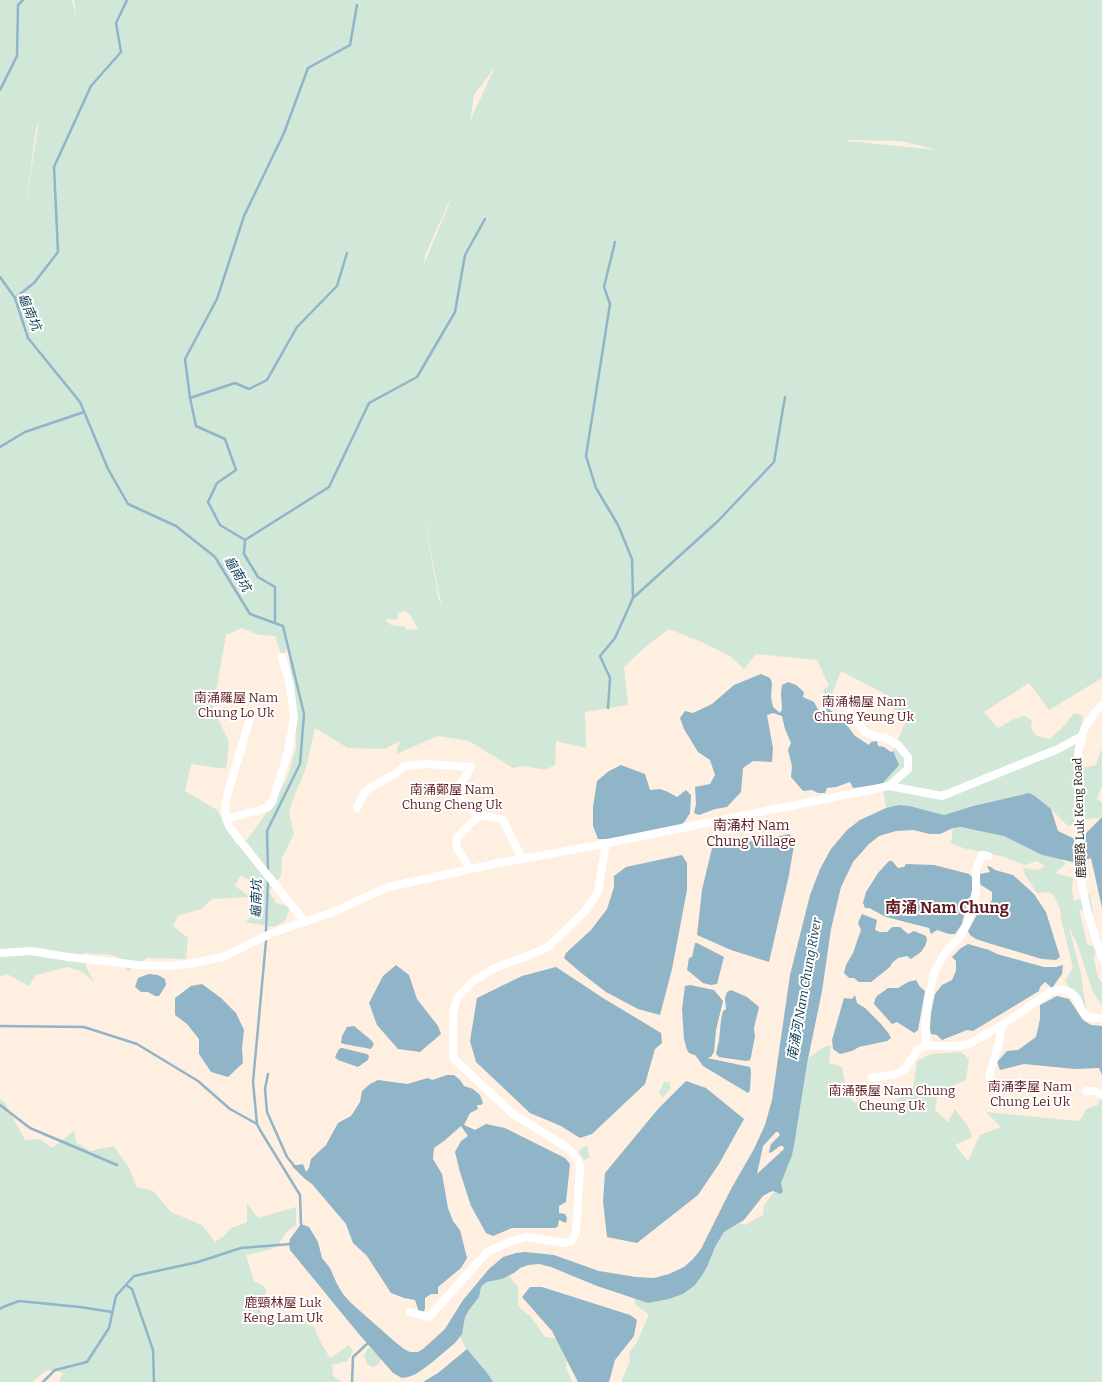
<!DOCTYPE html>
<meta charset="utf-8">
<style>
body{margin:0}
canvas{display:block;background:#feefe0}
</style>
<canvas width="1102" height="1382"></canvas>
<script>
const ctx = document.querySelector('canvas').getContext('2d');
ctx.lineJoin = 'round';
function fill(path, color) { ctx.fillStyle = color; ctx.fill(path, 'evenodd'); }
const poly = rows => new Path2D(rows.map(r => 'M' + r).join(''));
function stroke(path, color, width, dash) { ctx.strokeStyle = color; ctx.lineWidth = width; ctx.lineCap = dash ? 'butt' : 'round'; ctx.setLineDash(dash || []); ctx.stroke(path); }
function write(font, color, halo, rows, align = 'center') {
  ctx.font = font + ' Bitter,"Noto Sans SC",serif'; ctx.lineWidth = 4; ctx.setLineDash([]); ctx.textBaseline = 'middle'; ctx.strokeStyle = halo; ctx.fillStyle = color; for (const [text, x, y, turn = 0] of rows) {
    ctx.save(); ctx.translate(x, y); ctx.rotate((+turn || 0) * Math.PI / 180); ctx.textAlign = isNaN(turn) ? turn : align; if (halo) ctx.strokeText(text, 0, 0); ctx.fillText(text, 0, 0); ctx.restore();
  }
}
fill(poly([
 [0,0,72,0,76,17,74,0,1102,0,1102,678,1049,710,1029,683,984,712,998,728,1012,720,1024,716,1032,720,1031,727,1035,735,1050,739,1062,728,1074,713,1083,716,1080,739,1081,768,1096,765,1102,748,1102,786,1097,798,1102,803,1102,816,1100,818,1087,819,1068,826,1051,809,1035,796,1023,794,973,806,944,815,899,805,886,808,882,784,898,764,893,751,906,721,893,708,898,701,841,671,827,706,822,705,824,689,829,686,817,660,756,654,744,669,730,656,704,643,669,629,644,648,624,667,628,705,585,712,586,748,556,741,555,765,545,770,523,766,513,768,469,741,438,736,396,754,400,741,385,749,348,748,315,728,306,768,293,799,289,812,294,834,282,858,281,876,269,891,276,903,290,907,285,921,274,927,246,922,260,907,256,884,241,875,235,886,250,897,212,899,201,909,178,916,173,926,188,938,186,959,147,958,128,971,121,959,113,955,83,953,87,969,94,982,83,972,68,967,36,975,29,986,7,974,0,976],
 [495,67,470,121,474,95],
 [39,121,25,210,36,129],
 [847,140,901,141,938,150,847,141],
 [450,200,451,200,424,264,425,255],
 [77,405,120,490,120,491,120,490],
 [422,506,440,599,442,603,439,601],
 [405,611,411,616,418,629,406,630,406,627,391,625,386,621,387,618,392,620,398,619,398,613],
 [242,628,259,635,275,636,282,657,288,648,295,711,296,748,288,776,275,801,247,840,236,844,217,810,185,791,191,764,226,769,229,742,213,708,226,635],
 [953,827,970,828,1004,836,1016,841,1031,850,1042,855,1061,859,1066,864,1055,873,1073,878,1072,890,1074,901,1090,894,1093,914,1079,909,1087,944,1096,948,1094,960,1098,977,1102,983,1102,1006,1092,990,1077,943,1069,928,1081,974,1086,1009,1065,981,1073,968,1061,919,1060,909,1053,894,1048,892,1037,893,1025,875,1023,868,1038,870,1045,866,1037,861,1025,865,1001,856,963,848,951,843],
 [831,1045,829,1063,842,1067,846,1091,853,1102,874,1104,897,1100,913,1088,917,1061,931,1054,961,1052,969,1059,966,1080,938,1092,935,1110,948,1122,955,1109,969,1128,972,1137,955,1145,968,1161,980,1135,1001,1127,986,1112,1077,1121,1082,1118,1086,1109,1098,1105,1102,1095,1102,1382,621,1382,630,1361,629,1353,637,1342,649,1314,637,1306,633,1298,648,1303,669,1299,683,1294,694,1286,707,1267,715,1247,724,1232,740,1223,745,1225,763,1215,764,1205,774,1192,780,1194,783,1190,781,1183,795,1140,808,1059,822,1048],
 [664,1082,669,1082,671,1088,663,1097,659,1093],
 [0,1099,5,1103,25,1140,40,1139,52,1148,74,1131,76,1142,90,1151,114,1146,129,1168,137,1187,153,1191,171,1212,202,1225,215,1242,224,1236,231,1228,247,1222,247,1203,258,1218,296,1207,296,1225,286,1232,279,1244,272,1249,246,1255,254,1281,265,1287,266,1292,260,1311,281,1323,297,1320,314,1327,321,1343,330,1358,349,1345,353,1352,347,1361,332,1365,333,1376,342,1382,59,1382,63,1373,47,1370,32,1382,0,1382],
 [587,1146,590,1157,584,1160,579,1153,581,1148],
 [509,1276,518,1287,518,1306,531,1317,545,1337,569,1340,566,1368,572,1382,488,1382,477,1370,460,1337,465,1317,469,1310,479,1297,481,1287,484,1284,487,1282,502,1279],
 [369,1347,381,1358,379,1364,373,1367,367,1364,364,1356]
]), '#d1e7d8');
fill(poly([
 [761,674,770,678,772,683,771,697,773,707,780,713,782,709,781,693,782,685,788,682,796,685,804,692,803,697,814,702,824,721,829,720,829,715,824,705,843,720,855,736,869,745,871,742,877,741,878,746,884,747,891,752,893,751,899,765,882,784,853,788,850,782,836,787,827,788,825,793,818,793,812,790,803,791,791,777,792,766,788,750,791,743,785,729,782,716,773,713,767,715,773,748,772,762,753,761,743,768,741,792,727,807,715,809,699,815,694,813,696,804,695,787,710,784,715,775,710,760,698,752,684,729,680,718,685,711,693,713,712,704,734,685],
 [621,765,645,774,650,790,660,789,668,792,677,797,686,790,691,795,690,813,685,821,678,828,608,839,598,839,593,826,593,807,597,781,609,771],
 [1029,793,1035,796,1051,809,1058,831,1075,839,1083,838,1088,831,1102,817,1102,908,1091,858,1081,862,1073,862,1042,855,1004,836,961,827,953,828,940,834,930,834,913,830,896,831,879,836,869,844,853,862,841,887,831,929,822,991,807,1064,795,1140,792,1155,781,1183,783,1192,780,1194,773,1191,770,1192,763,1196,744,1220,724,1232,715,1247,707,1267,701,1277,694,1286,683,1294,669,1299,648,1303,597,1286,551,1267,539,1264,528,1265,520,1268,514,1273,502,1279,487,1282,484,1284,481,1287,479,1297,469,1310,465,1317,462,1334,455,1343,430,1364,416,1374,408,1377,402,1378,393,1373,358,1333,290,1250,289,1244,290,1239,301,1224,309,1227,318,1242,322,1258,330,1268,337,1284,343,1294,351,1303,394,1341,404,1349,410,1352,418,1352,423,1349,445,1329,463,1300,489,1269,503,1257,516,1253,525,1252,554,1255,599,1271,636,1277,654,1278,669,1274,684,1267,693,1259,701,1249,731,1189,754,1149,765,1125,772,1100,790,975,810,895,820,869,831,849,847,830,860,820,886,808,899,805,909,806,944,815,973,806],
 [776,1132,778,1132,780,1135,771,1144,769,1151,769,1153,772,1152,780,1146,783,1146,784,1149,757,1174,763,1146],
 [790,834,794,845,789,875,769,962,731,950,697,935,702,890,712,848],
 [682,855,687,863,687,890,672,969,660,1015,638,1009,606,992,580,972,564,958,566,953,591,930,607,909,614,887,614,876,626,867],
 [889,861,892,861,898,868,904,867,906,864,934,865,969,874,972,877,972,894,966,906,962,924,955,934,949,934,937,930,931,934,929,928,886,917,869,908,865,908,863,903,866,892,878,873],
 [987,866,991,867,995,870,1013,875,1034,894,1046,912,1060,957,1056,960,1042,959,988,943,976,939,970,935,968,931,980,909,988,905,992,900,992,892,981,885,979,881,979,876,980,874,990,872],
 [862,914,877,920,875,930,880,932,887,932,892,927,900,927,908,934,914,931,926,936,927,940,925,946,921,952,911,959,907,956,898,958,892,963,890,967,871,982,859,982,854,978,849,978,844,973,846,965,853,953,861,930,858,923],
 [695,943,697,943,724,957,717,984,711,985,703,983,687,970,689,958,692,957],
 [968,944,989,950,997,954,1044,967,1056,967,1063,965,1062,974,1052,988,1045,982,1040,987,1039,991,973,1031,967,1030,942,1040,937,1035,931,1034,930,1028,931,1013,935,994,942,985,952,980,956,971,956,961,952,957,961,948],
 [396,965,409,975,417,999,438,1026,441,1034,420,1052,398,1049,377,1025,369,1003,383,976],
 [556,967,603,998,661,1033,662,1043,655,1049,645,1084,592,1134,580,1138,561,1126,530,1113,476,1062,470,1041,477,998,522,976],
 [149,974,158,975,165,979,166,985,159,996,155,996,148,992,141,992,135,987,138,978],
 [916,980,920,987,925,991,918,1030,914,1033,897,1022,892,1024,874,1004,875,999,877,996,888,988,898,988,908,982],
 [202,984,221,998,236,1013,244,1030,242,1048,243,1063,228,1077,211,1072,199,1054,199,1039,187,1024,175,1015,175,998,191,986],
 [690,985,714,990,723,1001,716,1030,714,1052,711,1057,707,1058,750,1067,751,1071,750,1090,748,1093,703,1066,696,1056,697,1056,689,1053,687,1050,684,1039,682,1009,685,986],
 [731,990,747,997,759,1007,754,1028,755,1036,751,1057,750,1060,746,1061,719,1057,716,1054,719,1040,721,1020,723,1011,726,1009,725,998,727,992],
 [855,995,857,1003,865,1008,881,1024,889,1034,891,1038,887,1041,859,1047,852,1051,840,1054,833,1049,832,1040,844,998,852,999],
 [1057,996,1069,999,1083,1020,1091,1025,1102,1026,1102,1075,1099,1068,1075,1069,1024,1064,1000,1070,997,1062,1007,1051,1018,1050,1036,1037,1040,1019,1040,1005],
 [354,1026,371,1040,374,1044,371,1049,344,1044,341,1043,342,1036,347,1027],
 [342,1048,367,1054,369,1056,368,1060,358,1067,338,1060,335,1057,339,1049],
 [447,1075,454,1075,460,1080,464,1086,473,1089,480,1095,483,1103,481,1105,477,1105,478,1109,470,1113,464,1125,475,1130,486,1124,505,1128,565,1158,570,1164,566,1202,559,1206,559,1213,565,1214,567,1218,566,1223,559,1220,558,1226,555,1228,512,1228,493,1236,486,1233,471,1206,460,1172,455,1152,461,1141,468,1136,461,1126,444,1141,434,1148,433,1159,442,1174,448,1208,453,1221,460,1230,467,1258,461,1268,438,1287,438,1294,431,1294,425,1298,425,1308,424,1312,419,1312,415,1300,404,1298,391,1293,367,1256,353,1243,346,1224,312,1184,305,1179,292,1166,303,1164,306,1172,309,1168,311,1159,326,1145,338,1123,351,1116,360,1102,362,1091,370,1084,378,1080,407,1084,428,1078,432,1080],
 [686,1081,706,1088,744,1119,719,1164,698,1195,637,1243,607,1237,603,1201,605,1173,658,1109],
 [530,1287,542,1287,630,1315,637,1320,634,1336,615,1360,609,1382,578,1382,552,1331,522,1297],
 [467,1349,487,1373,493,1382,423,1382,438,1373]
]), '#90b4c8');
stroke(poly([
 [0,90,17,56,18,5,23,0],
 [615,242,604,287,610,304,586,456,596,488,618,525,632,559,633,598],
 [0,277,15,298,28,338,80,402,108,469,128,504,176,526,215,557,250,614,283,626,304,714,300,764,267,831,268,871],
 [15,298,34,283,58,252,54,167,91,86,121,52,116,23,127,0],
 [190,398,235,383,249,389,267,380,297,327,337,286,347,253],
 [0,447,25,432,84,412],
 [245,540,329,487,369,403,417,377,455,312,465,255,485,219],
 [275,623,275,587,258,577,244,554,245,540,220,525,208,502,217,483,236,470,225,439,196,426,190,398,185,359,217,299,244,216,284,133,308,68,350,45,357,5],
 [608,708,610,678,600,656,615,638,633,598,718,521,774,462,785,397],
 [266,931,268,878],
 [0,1026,84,1027,137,1044,198,1081,230,1109,257,1124,260,1130,300,1195,301,1224],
 [268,1074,265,1089,267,1112,287,1157,296,1168],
 [0,1105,30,1128,117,1165],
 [257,1124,253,1082,266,941],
 [126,1285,132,1289,153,1350,154,1382],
 [0,1309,3,1307,19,1301,80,1307,112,1312],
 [43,1382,55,1370,87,1362,109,1328,116,1296,134,1276,198,1262,241,1248,291,1244],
 [352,1382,353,1357,369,1342]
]), '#90b4c8', 2.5);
stroke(poly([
 [1102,706,1096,711,1084,729,1078,752,1078,797,1080,876,1088,914,1102,958],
 [849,712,865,732,877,737,884,737,898,745,908,757,908,769,889,786],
 [250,718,227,796,225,807,226,819,230,828,304,921],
 [357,808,365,791,395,774,404,766,426,764,471,767,460,785,463,800,477,814,503,820,522,859],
 [226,819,260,810,268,807,272,802,287,756,294,719,290,685,282,657],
 [470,869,457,848,456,839,469,825,481,815],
 [0,953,31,951,68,957,138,965,167,966,188,964,223,957,272,933,331,913,388,887,494,864,593,846,889,786,942,796,1058,749,1082,736],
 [927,1046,925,1030,928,1000,934,973,945,953,960,937,970,917,976,891,976,870,982,855,988,856],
 [989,1076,999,1043,1002,1025],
 [872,1078,896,1074,905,1069,917,1051,924,1046,958,1046,969,1044,1002,1025,1050,992,1061,989,1070,992,1076,997,1082,1011,1089,1018,1102,1018],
 [1086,1091,1095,1091,1102,1095],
 [410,1312,429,1317,487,1252,509,1242,526,1237,564,1243,571,1242,576,1233,580,1167,577,1159,569,1149,512,1113,453,1058,453,1013,457,998,472,982,492,969,535,953,548,947,586,910,598,892,606,843]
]), '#fff', 8);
write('12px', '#241b12', '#fff', [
 ["鹿頸路 Luk Keng Road",1080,818,-92]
]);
write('italic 13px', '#0c3e53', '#fff', [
 ["龜南坑",29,312,67],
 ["龜南坑",237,574,59],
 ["龜南坑",257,899,-89],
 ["南涌河 Nam Chung River",805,989,-80]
]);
write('13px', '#601b22', '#fff', [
 ["南涌羅屋 Nam",236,698],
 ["Chung Lo Uk",236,713],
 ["南涌楊屋 Nam",864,702],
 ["Chung Yeung Uk",864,717],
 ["南涌鄭屋 Nam",452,790],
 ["Chung Cheng Uk",452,805],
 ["南涌李屋 Nam",1030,1087],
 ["Chung Lei Uk",1030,1102],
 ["南涌張屋 Nam Chung",892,1091],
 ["Cheung Uk",892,1106],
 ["鹿頸林屋 Luk",283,1303],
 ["Keng Lam Uk",283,1318]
]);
write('14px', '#601b22', '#fff', [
 ["南涌村 Nam",751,826],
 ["Chung Village",751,842]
]);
write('bold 16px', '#601b22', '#fff', [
 ["南涌 Nam Chung",947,909]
]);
</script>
